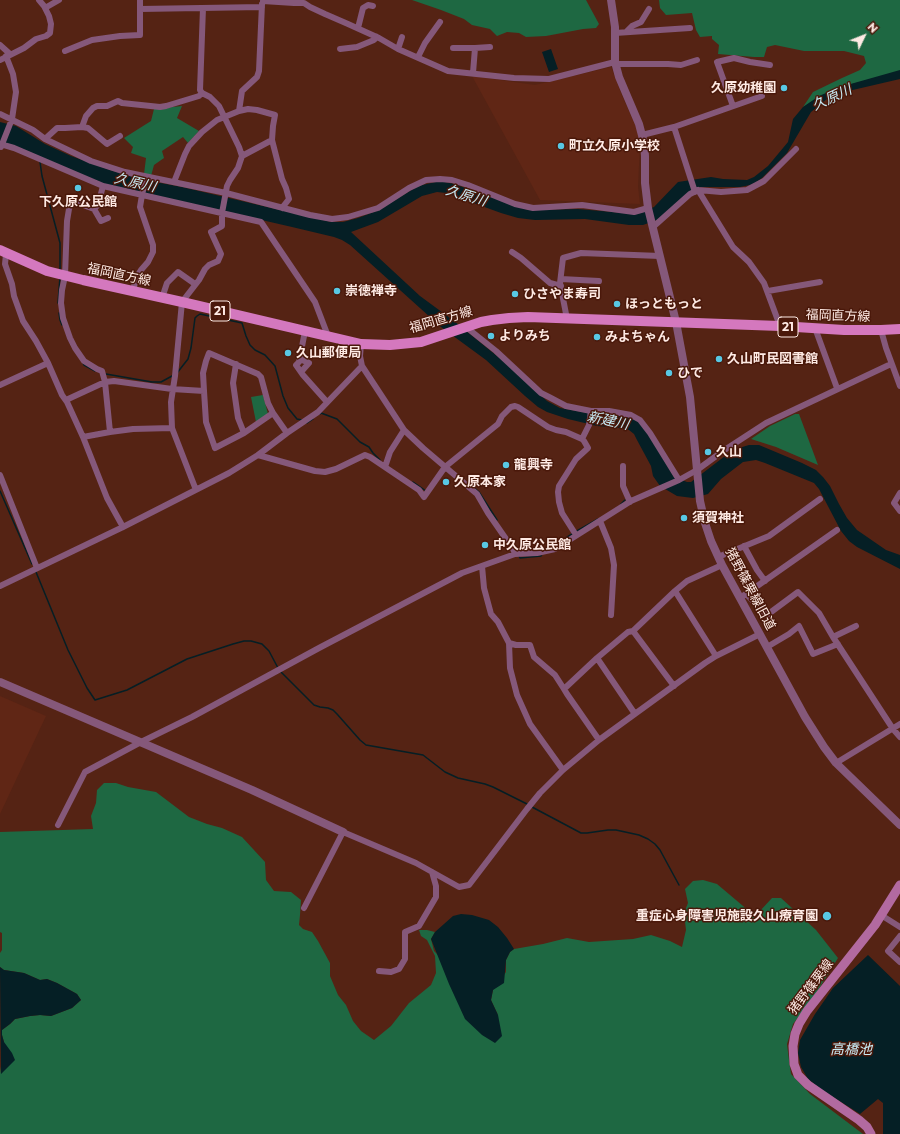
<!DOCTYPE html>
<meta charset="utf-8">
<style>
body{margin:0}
#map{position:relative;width:900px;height:1134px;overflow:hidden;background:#552314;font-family:Montserrat,sans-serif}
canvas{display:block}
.north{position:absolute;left:844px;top:16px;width:40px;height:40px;-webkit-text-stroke:3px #4a180a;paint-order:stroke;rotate:47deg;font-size:11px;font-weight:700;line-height:16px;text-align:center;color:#feeae4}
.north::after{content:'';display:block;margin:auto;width:14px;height:18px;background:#feeae4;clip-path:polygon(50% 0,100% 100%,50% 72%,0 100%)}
</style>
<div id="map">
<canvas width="900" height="1134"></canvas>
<div class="north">N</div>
</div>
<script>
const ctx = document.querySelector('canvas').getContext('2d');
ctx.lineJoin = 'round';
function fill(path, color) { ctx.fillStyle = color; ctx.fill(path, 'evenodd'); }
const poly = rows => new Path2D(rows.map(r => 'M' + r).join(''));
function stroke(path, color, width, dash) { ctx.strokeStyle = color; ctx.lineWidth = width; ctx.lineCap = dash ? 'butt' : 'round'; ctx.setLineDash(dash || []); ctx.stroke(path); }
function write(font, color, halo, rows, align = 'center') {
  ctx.font = font + ' Montserrat,"Noto Sans JP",sans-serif'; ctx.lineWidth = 3; ctx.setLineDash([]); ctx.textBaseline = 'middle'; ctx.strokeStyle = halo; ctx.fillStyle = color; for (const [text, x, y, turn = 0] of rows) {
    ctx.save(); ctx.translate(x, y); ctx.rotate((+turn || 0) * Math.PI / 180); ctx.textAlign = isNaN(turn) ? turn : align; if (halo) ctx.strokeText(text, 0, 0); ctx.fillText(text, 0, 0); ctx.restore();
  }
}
fill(poly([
 [611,67,623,98,637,129,640,144,638,187,640,204,540,200,472,76,535,85],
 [0,696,46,716,0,814]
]), '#602615');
fill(poly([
 [412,0,586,0,599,24,596,28,583,29,546,36,526,37,519,33,507,32,497,36,490,29,472,25,464,19,441,10],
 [659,0,900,0,900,72,840,87,803,107,813,92,842,78,860,70,866,63,864,56,844,51,804,51,775,45,767,47,764,57,754,57,718,54,719,45,712,39,712,36,700,37,696,30,692,13,666,15,660,8],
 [182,106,177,118,199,131,188,143,183,137,162,151,164,158,154,165,151,176,144,174,146,158,131,153,133,147,124,138,151,121,154,109],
 [263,395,268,414,256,422,251,397],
 [795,414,799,414,818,465,776,447,751,439,770,426],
 [104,783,116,783,128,787,156,792,189,817,207,824,222,828,242,837,265,862,266,880,274,891,291,892,301,900,300,915,299,925,303,929,312,932,318,941,330,963,330,976,338,995,346,1005,353,1021,361,1031,374,1040,391,1026,409,1003,431,985,436,973,435,956,427,940,421,936,419,930,427,930,435,932,431,939,434,951,498,1015,491,1000,493,990,506,972,506,960,510,952,514,949,543,944,567,938,589,942,633,939,651,935,670,941,682,947,686,930,684,913,688,903,685,889,693,881,703,880,717,884,749,911,759,912,772,898,781,898,816,930,838,958,815,995,793,1024,787,1044,789,1060,791,1074,810,1094,863,1134,0,1134,0,1074,4,1042,2,1035,2,1030,10,1024,15,1019,30,1016,40,1015,51,1016,72,1008,81,1000,77,994,57,983,47,979,40,980,24,973,4,970,0,967,0,953,2,950,2,933,0,932,0,832,93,829,91,816,96,803,97,790]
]), '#1e6842');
fill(poly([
 [551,49,558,69,549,72,542,52],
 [900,70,900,79,844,92,827,99,811,112,787,153,762,178,755,183,750,185,740,187,700,187,657,220,643,225,629,225,585,219,535,220,518,218,501,213,446,193,437,192,422,196,378,222,351,232,420,296,454,321,513,369,547,401,560,408,588,413,627,417,633,419,639,422,646,430,674,477,687,482,691,482,729,453,739,448,749,445,759,445,802,463,816,470,823,477,830,486,839,504,847,518,857,530,886,550,900,555,900,569,857,547,849,541,841,531,819,489,814,483,765,463,756,460,743,462,721,479,708,494,693,498,677,496,660,486,653,476,651,466,637,440,634,434,629,430,621,428,597,426,568,419,547,412,538,407,525,396,486,360,441,327,350,245,342,240,334,237,292,227,101,183,0,142,0,122,16,126,45,144,71,156,110,170,139,179,182,187,331,222,343,222,358,218,379,210,418,186,440,181,454,184,528,210,578,209,635,214,641,213,654,207,678,182,711,177,723,179,747,180,754,177,768,166,788,142,793,119,803,107,819,96,840,87],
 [461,914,472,915,489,920,498,927,507,938,514,949,510,952,506,960,504,983,493,990,491,1000,498,1015,502,1036,495,1043,482,1035,465,1019,449,984,431,939,435,932,453,916],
 [868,955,900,986,900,1134,883,1134,883,1103,878,1099,860,1114,822,1090,808,1079,801,1067,798,1053,800,1040,815,1014,833,988],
 [0,967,4,970,24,973,40,980,47,979,57,983,77,994,81,1000,72,1008,51,1016,40,1015,30,1016,15,1019,10,1024,2,1030,2,1035,4,1042,12,1053,15,1060,1,1074]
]), '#051f25');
stroke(poly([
 [40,162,42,176,60,243,60,270],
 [58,303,60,277],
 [59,313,60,320,62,325],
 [83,363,84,365,95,371],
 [177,373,188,359,191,348,195,318,197,316,200,314,242,323,246,336,250,345,255,350,265,355,275,366,283,396,288,408,297,419,302,420],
 [106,374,152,382,161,382,172,376],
 [320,414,321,413,337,419,360,442,369,447,373,453,380,460],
 [307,423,313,419],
 [413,482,426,491],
 [472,486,479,492,497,520],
 [0,491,32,564],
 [621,504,625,500],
 [575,532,598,519],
 [552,547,572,534],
 [519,556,520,558,530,557,541,556,542,554],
 [36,572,68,650,87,688,95,700,127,690,187,659,233,644,244,641,251,641,262,644,269,651,278,668],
 [280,671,314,705,320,707,328,708,333,710,337,714,360,740,366,745,423,755,445,772,458,778,485,784,493,787,529,805],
 [532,807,581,833,587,833,608,830,616,830,639,835,648,839,655,844,660,850,679,885]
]), '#051f25', 1.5);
stroke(poly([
 [263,1,294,3,304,3,310,7,325,14,348,24,379,38,398,49,448,71,514,78,549,79,615,62],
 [45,8,59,0],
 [140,9,262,7],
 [358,28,363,8,368,5,373,6],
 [626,32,632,26,641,22,649,9],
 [615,33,690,28],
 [0,45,10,54],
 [453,48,475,48,490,47],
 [340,49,357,47,374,40,377,37],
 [398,49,402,37],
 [65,51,92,40,120,36,140,35,140,0],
 [418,57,425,43,440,22],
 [0,60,24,48,36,39,46,36,50,33,51,24,49,16,44,6,39,0],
 [616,64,668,64,681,65,697,60],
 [473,73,475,48],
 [733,106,717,62,734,58,750,62,770,65],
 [239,111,242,91,257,77,259,71,262,4],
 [0,114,33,130,45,139,91,161,125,172,226,193,310,215,332,219,348,217,378,208,409,188,426,180,440,179,452,180,468,185,515,204,533,208,582,205,634,212,648,208],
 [82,127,88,128,107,144,120,136],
 [674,127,695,192],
 [642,135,674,127,762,96],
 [45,139,57,128,65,128,82,127,86,116,93,108,97,106,107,106,118,101,122,103,160,107,166,106,199,96,202,93],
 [0,144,14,148,103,186,261,222,315,302,328,336],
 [1,147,12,119,16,92,13,74,6,56],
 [242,156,272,140],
 [174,182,185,154,189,146,202,132,217,120,239,111,248,109,257,110,275,115,273,126,272,140,282,179,286,188,289,199,282,208],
 [103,186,98,205,94,209,72,201,69,209,67,221,65,276,62,290,61,303,63,318,70,338,75,348,84,361,97,369,102,371,105,382,110,432],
 [698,190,733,247,749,262,764,283,780,326],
 [94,209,101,221,108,218],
 [653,227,690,194,698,190,721,192,747,190,764,181,796,149],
 [512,252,521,258,550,283,561,286],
 [6,254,5,264,12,284,14,296,23,321,36,341,48,363,62,395,67,402,83,437,107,498,123,527],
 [561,279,599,281],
 [133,291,136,278,141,270,148,262,153,252,153,245,140,207,142,195,146,177],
 [768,291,820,282],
 [162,298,167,283,178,272,195,284],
 [567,319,560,283,563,258,581,253,660,256],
 [466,327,496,351,541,393,549,397,566,406,591,411,609,411,631,415,640,420,650,433,679,480],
 [815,328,837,388],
 [881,330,886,348,900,386],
 [305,331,299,362,296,365,303,375,327,402],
 [361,344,360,356,362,366,404,430,423,448,477,494,488,513,513,549,515,554],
 [300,359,309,363,301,372],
 [236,364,233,383,238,418,244,433],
 [0,385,48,363],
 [66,400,105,382,114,381,172,389,204,391],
 [273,413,244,433,215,448,206,422,204,391,203,373,206,361,209,353,258,374,261,377,268,403,273,413,287,433],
 [83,437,110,432,133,429,172,428],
 [582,439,589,425,591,411],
 [258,455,315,471,325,472,336,469,365,455,370,457,419,490,424,497,445,467,498,424,502,416,511,407,515,406,518,407,548,427,556,430,566,432,582,439,584,441,588,448,576,459,559,486,558,492,559,502,562,513,576,535],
 [623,466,623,486,630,502],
 [385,467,390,452,404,430],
 [0,475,37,568],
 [196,490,172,428,171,402,175,376,182,302,199,280,205,269,209,265,218,261,221,254,211,232,222,226,222,213,227,186,230,180,238,168,242,156,239,147,219,106,210,97,202,93,200,90,203,8],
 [900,493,894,503,900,511],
 [600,521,611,548,614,565,611,615],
 [744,546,757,570,765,581],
 [718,557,769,536,820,499],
 [482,566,484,588,491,614,498,622,509,643,510,668,517,695,530,724,563,770],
 [0,586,123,527,229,473,258,455,287,433,318,412,362,366],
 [675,591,716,656],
 [746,594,767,615,798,592,819,613,833,637],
 [743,596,837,530],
 [856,626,833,637,893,729,900,737],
 [633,631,674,686],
 [509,643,516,645,530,645,534,657,555,675,564,689,567,694,599,740],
 [767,647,789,634,799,626,813,654,838,644],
 [597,658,635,714],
 [564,689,597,658,628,632,633,631,675,591,687,581,722,565],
 [836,763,900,724],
 [58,825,85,772,141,742,192,717,319,648,462,573,515,554,537,553,555,549,631,501,679,480,697,470,723,451,766,423,891,364],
 [304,908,343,832,416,863,459,887,469,885,527,809,540,793,563,770,599,740,705,663,716,656,760,634],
 [881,915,900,927],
 [900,936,888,951,900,962],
 [379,971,391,972,399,969,405,959,405,932,419,926,436,897,436,886,432,872]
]), '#85587a', 6);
stroke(poly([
 [611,0,615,27,615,62,619,77,639,124,644,143,645,156,645,183,648,208,676,322,690,397,700,501,705,523,711,541,722,565,805,717,824,747,836,763,900,825],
 [0,682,252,790,343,832]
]), '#85587a', 8);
stroke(poly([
 [871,1134,867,1127,859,1120,808,1085,798,1075,794,1064,793,1046,795,1034,799,1024,807,1011,875,925,900,885]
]), '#b26aa0', 9);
stroke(poly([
 [0,250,47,271,83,280,182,302,361,344,390,345,421,342,481,322,492,320,509,318,528,317,780,326,844,330,881,330,900,329]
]), '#d478be', 10);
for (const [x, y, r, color] of [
 [784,88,4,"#58c8e4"],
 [561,146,4,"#58c8e4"],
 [78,188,4,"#58c8e4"],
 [337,291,4,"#58c8e4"],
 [515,294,4,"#58c8e4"],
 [617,304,4,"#58c8e4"],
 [491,336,4,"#58c8e4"],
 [597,337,4,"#58c8e4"],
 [288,353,4,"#58c8e4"],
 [719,359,4,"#58c8e4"],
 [669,373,4,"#58c8e4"],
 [708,452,4,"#58c8e4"],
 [506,465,4,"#58c8e4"],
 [446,482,4,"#58c8e4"],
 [684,518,4,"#58c8e4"],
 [485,545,4,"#58c8e4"],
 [827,916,5,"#58c8e4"]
]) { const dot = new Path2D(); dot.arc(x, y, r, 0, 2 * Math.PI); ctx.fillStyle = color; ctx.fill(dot); stroke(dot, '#4a180a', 1.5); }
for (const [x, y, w] of [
 [220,311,20],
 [788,327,20]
]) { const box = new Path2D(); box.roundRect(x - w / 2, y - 10, w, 20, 3); ctx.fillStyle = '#4a180a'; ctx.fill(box); stroke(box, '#feeae4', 1); }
write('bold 12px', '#feeae4', null, [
 ["21",220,311],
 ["21",788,327]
]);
write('bold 13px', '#feeae4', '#4a180a', [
 ["久原幼稚園",776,88,"right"],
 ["町立久原小学校",569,146],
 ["下久原公民館",78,202,"center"],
 ["崇徳禅寺",345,291],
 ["ひさやま寿司",523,294],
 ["ほっともっと",625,304],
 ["よりみち",499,336],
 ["みよちゃん",605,337],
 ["久山郵便局",296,353],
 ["久山町民図書館",727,359],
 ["ひで",677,373],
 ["久山",716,452],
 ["龍興寺",514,465],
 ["久原本家",454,482],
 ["須賀神社",692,518],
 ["中久原公民館",493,545],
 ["重症心身障害児施設久山療育園",818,916,"right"]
], 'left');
write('13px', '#feeae4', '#4a180a', [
 ["福岡直方線",119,275,12],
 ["福岡直方線",838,316,2],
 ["福岡直方線",441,320,-16],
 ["猪野篠栗線旧道",750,589,62],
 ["猪野篠栗線",811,987,-53]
]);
write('italic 14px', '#c7ebf5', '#4a180a', [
 ["久原川",832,98,-25],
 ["久原川",135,183,13],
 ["久原川",466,196,17],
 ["新建川",608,421,12],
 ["高橋池",851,1050]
]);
</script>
